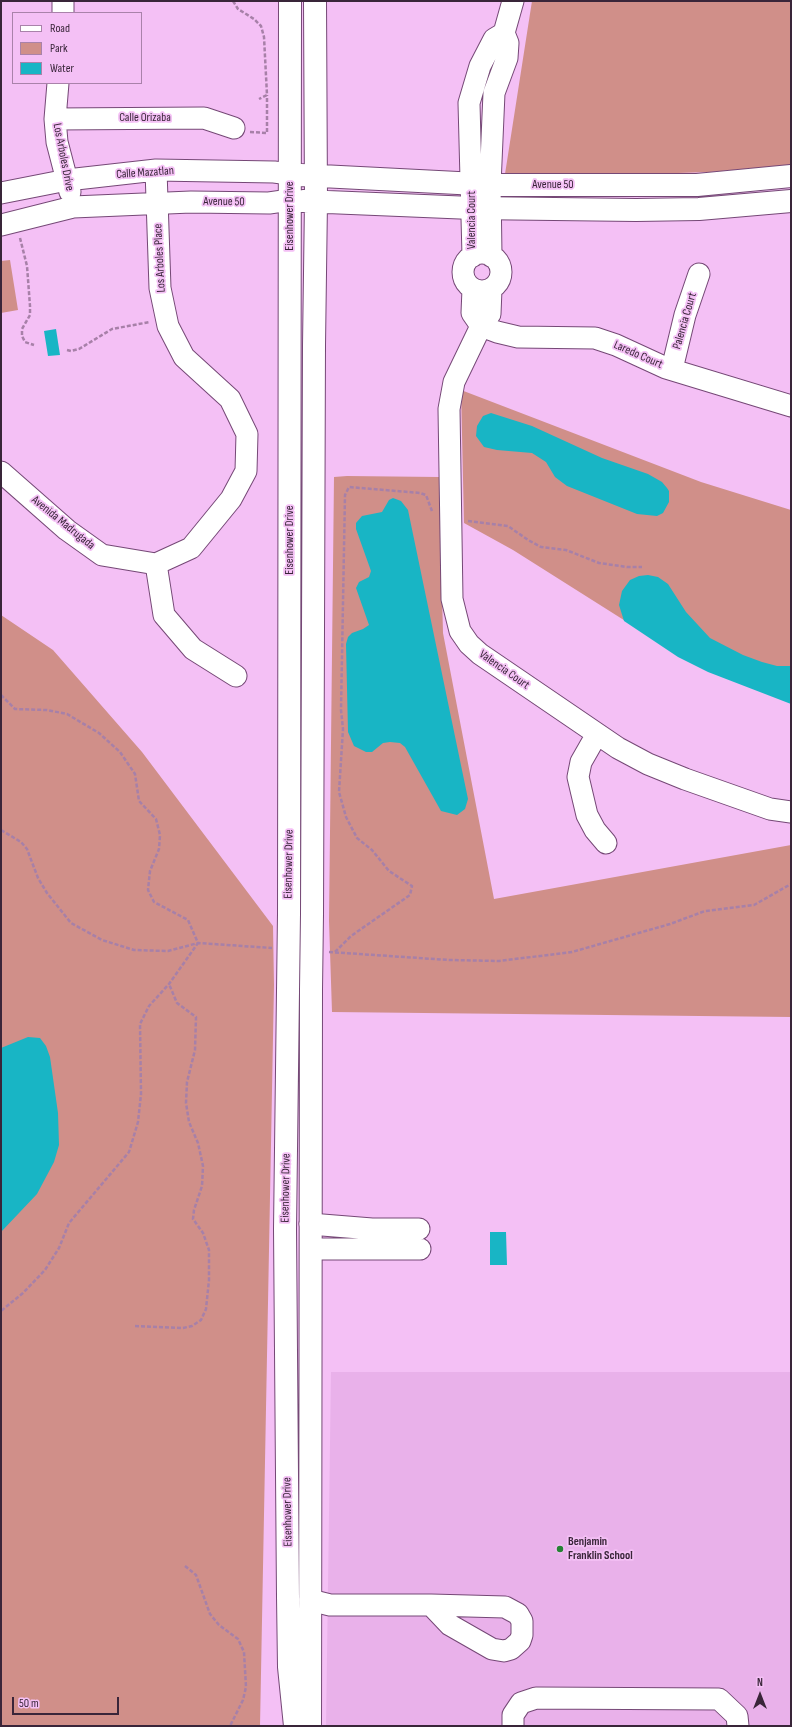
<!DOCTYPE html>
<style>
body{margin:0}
#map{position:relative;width:792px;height:1727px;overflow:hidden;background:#f4c0f5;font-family:"Sofia Sans Condensed",sans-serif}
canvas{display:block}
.frame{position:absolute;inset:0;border:2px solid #392539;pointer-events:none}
.legend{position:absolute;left:12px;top:12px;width:130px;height:72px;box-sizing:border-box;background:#f4c0f5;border:1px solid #a982aa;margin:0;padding:5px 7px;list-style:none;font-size:12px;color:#392539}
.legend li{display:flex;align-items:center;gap:8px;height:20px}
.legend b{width:20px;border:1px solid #a982aa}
.north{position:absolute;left:740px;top:1675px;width:40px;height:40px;-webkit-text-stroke:3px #f4c0f5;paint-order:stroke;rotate:0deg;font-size:11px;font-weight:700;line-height:16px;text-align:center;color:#392539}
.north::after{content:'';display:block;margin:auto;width:14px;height:18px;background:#392539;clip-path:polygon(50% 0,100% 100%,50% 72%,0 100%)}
.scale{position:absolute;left:12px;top:1697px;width:107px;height:18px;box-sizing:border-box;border:2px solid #392539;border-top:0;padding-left:5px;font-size:12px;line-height:14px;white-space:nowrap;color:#392539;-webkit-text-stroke:3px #f4c0f5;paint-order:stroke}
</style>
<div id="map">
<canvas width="792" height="1727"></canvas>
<div class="frame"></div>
<ul class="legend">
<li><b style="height:5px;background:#fff"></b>Road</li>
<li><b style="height:11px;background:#d08f89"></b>Park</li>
<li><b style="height:11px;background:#18b5c5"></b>Water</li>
</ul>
<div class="north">N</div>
<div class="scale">50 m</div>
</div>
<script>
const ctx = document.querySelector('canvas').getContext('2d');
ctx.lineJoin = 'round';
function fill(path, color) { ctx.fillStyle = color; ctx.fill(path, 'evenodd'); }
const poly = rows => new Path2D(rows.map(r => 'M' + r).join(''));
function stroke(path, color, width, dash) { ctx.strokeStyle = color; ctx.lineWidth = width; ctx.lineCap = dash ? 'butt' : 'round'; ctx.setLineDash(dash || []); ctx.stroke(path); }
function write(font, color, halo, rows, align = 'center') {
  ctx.font = font + ' "Sofia Sans Condensed",sans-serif'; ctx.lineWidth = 3.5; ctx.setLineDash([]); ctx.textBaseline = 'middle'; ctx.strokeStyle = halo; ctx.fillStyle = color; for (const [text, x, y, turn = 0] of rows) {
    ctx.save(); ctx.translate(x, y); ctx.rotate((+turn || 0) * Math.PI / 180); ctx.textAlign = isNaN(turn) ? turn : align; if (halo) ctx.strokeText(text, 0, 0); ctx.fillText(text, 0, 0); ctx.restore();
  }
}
fill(poly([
 [331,1372,791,1372,791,1726,326,1726]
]), '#e9b1ea');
fill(poly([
 [532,1,791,1,791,165,710,172,615,175,505,174],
 [10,260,18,310,1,313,1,261],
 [461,390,701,482,791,510,791,701,676,653,513,550,464,523],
 [347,476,439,477,443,633,494,899,791,845,791,1017,332,1012,329,921,334,477],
 [1,615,53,650,142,752,273,926,274,985,260,1726,1,1726]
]), '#d08f89');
fill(poly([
 [56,329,60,355,48,356,44,331],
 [491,413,532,426,602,458,648,474,662,482,667,488,669,491,669,502,663,513,657,516,637,514,567,486,555,477,546,462,532,453,497,450,484,447,476,436,477,426,483,416],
 [393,498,401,501,408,510,468,799,465,809,457,815,441,811,405,747,400,743,390,742,383,743,372,752,366,752,354,746,348,732,346,644,348,637,352,633,363,629,369,625,356,588,359,582,369,577,371,571,356,529,356,523,362,516,382,512,389,500],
 [648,575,658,577,668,584,686,612,710,638,743,655,762,662,777,666,791,666,791,704,708,672,678,657,624,621,619,605,622,591,630,580,639,576],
 [28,1037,40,1038,46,1046,50,1057,58,1113,59,1145,54,1162,37,1194,1,1232,1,1048],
 [490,1232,506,1232,507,1265,490,1265]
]), '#18b5c5');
const minor = poly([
 [63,13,63,1],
 [58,83,55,119,57,142,70,192],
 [55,119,204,118,234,128],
 [1,193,67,180,156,170,274,172,290,174],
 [1,225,73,207,191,202,269,203,290,200],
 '463 272a19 19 0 1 1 38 0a19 19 0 1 1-38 0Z',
 [473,256,469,103,480,66,494,39,504,33],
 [491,256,490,185,494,93,507,58,508,43,504,33,513,1],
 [473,289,472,313,481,326],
 [491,289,490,314,481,326,454,382,449,409,452,599,460,631,469,644,480,654,618,748,648,764,685,779,770,809,791,812],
 [481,326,497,332,518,337,595,338,616,345,666,368,791,406],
 [672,369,685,315,699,274],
 [1,472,67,530,102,555,156,564],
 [156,564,191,548,231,499,246,471,247,434,230,399,184,357,168,326,160,288,156,170],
 [156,564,164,615,193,649,236,676],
 [597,734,581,762,578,777,587,815,595,830,606,843],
 [310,1224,372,1229,419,1229],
 [311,1249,420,1249],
 [310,1600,330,1605,431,1605],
 [431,1605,505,1607,518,1614,522,1621,522,1635,520,1641,511,1649,504,1651,492,1649,450,1625,431,1605],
 [513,1726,513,1715,521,1703,536,1698,719,1699,737,1716,738,1726]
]);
const major = poly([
 [301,175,497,185,697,185,791,176],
 [303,201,472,208,636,210,699,209,791,201],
 [289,914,290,1],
 [312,914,314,345,316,201,315,1],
 [288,991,285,1229,288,1597,289,1667,295,1726],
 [310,1726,311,989]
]);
stroke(minor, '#754876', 23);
stroke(major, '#754876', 24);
stroke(poly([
 [233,1,238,9,254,19,261,26,264,37,267,95,259,99],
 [250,132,267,133,267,95],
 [20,238,27,266,30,306,30,315,22,329,22,336,25,342,34,345],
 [67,350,71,351,79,349,112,329,150,322],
 [468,521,508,526,528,540,541,547,566,550,599,563,627,567,642,567],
 [1,695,15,709,47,710,67,714,99,733,120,752,135,774,139,801,156,819,160,835,159,849,150,871,148,890,154,902,188,920,198,943,169,984,149,1006,140,1024,141,1094,138,1122,129,1152,69,1223,59,1248,45,1270,23,1293,1,1311],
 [1,830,21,842,27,849,38,878,47,893,71,923,102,940,134,950,168,951,198,943,272,948],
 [329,952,449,960,499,961,572,952,670,924,705,911,754,905,791,884],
 [335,952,351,936,410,895,412,886,389,871,372,850,357,838,346,817,339,792,343,729,341,710,345,495,349,487,420,493,426,495,432,511],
 [135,1326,183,1328,192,1326,201,1320,206,1309,209,1280,209,1250,203,1233,193,1219,194,1210,202,1186,203,1166,198,1143,189,1122,186,1103,187,1082,195,1050,196,1017,177,1003,169,984],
 [185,1566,196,1575,210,1614,219,1625,238,1639,244,1652,246,1687,243,1700,230,1726]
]), '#a780a8', 2.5, [4, 2]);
stroke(minor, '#fff', 21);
stroke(major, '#fff', 22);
const majorBridge = poly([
 [311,989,312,914],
 [288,991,289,914]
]);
stroke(majorBridge, '#754876', 24, []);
stroke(majorBridge, '#fff', 22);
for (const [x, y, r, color] of [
 [560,1549,4,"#248233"]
]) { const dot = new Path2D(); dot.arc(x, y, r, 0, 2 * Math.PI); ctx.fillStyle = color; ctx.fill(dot); stroke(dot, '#f4c0f5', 1.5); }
write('12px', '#392539', '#f4c0f5', [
 ["Calle Orizaba",145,118],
 ["Los Arboles Drive",63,157,79],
 ["Calle Mazatlan",145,173,-4],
 ["Avenue 50",553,185],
 ["Avenue 50",224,202,1],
 ["Eisenhower Drive",290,216,-90],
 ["Valencia Court",472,220,-90],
 ["Los Arboles Place",160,258,-93],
 ["Palencia Court",685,321,-74],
 ["Laredo Court",638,355,24],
 ["Avenida Madrugada",63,523,39],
 ["Eisenhower Drive",290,540,-90],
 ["Valencia Court",504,670,35],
 ["Eisenhower Drive",289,864,-89],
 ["Eisenhower Drive",286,1188,-89],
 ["Eisenhower Drive",288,1512,-91]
]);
write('bold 12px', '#392539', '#f4c0f5', [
 ["Benjamin",568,1542],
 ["Franklin School",568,1556]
], 'left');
</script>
